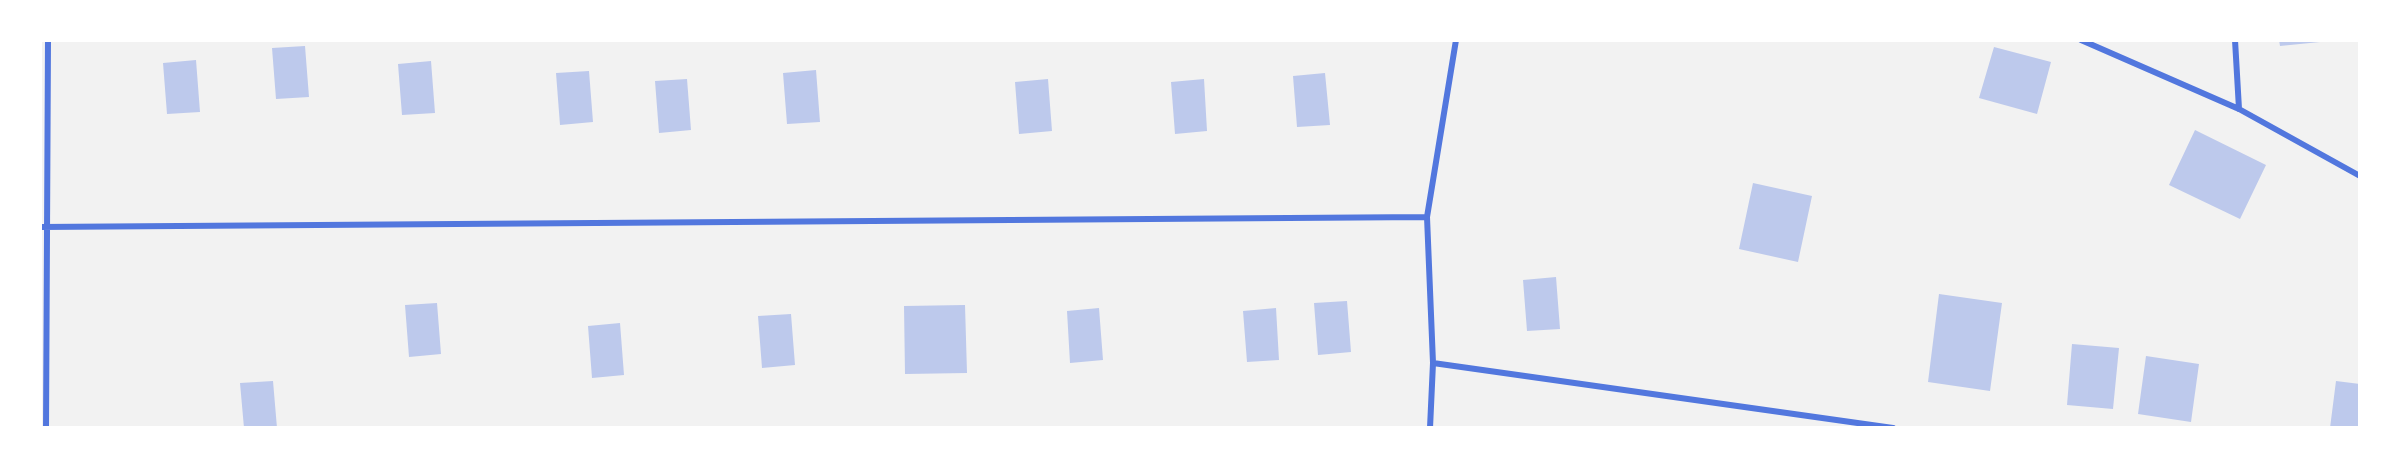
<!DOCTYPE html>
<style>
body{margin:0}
#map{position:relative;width:2400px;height:468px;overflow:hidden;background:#f2f2f2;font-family:"DejaVu Sans",sans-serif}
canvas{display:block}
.frame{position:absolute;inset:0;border:42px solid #fff;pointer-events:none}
</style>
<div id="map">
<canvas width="2400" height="468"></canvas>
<div class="frame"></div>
</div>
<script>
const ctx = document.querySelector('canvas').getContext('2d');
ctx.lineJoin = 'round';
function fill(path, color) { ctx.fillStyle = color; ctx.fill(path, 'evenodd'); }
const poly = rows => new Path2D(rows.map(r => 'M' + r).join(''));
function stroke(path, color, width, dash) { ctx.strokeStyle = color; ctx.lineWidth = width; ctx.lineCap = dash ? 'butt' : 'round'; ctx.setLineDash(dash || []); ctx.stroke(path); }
fill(poly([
 [2279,40,2320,40,2320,42,2280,46],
 [305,46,309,97,276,99,272,48],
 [1994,47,2051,62,2037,114,1979,98],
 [196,60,200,112,167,114,163,63],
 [431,61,435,113,402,115,398,64],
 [816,70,820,122,787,124,783,73],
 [589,71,593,122,560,125,556,73],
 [1325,73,1330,125,1297,127,1293,76],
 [687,79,691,130,659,133,655,81],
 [1048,79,1052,131,1019,134,1015,82],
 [1204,79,1207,131,1175,134,1171,82],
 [2195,130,2266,165,2240,219,2169,185],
 [1753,183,1812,196,1798,262,1739,249],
 [1556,277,1560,329,1527,331,1523,280],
 [1939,294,2002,303,1990,391,1928,382],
 [1347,301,1351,352,1318,355,1314,303],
 [437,303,441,354,409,357,405,305],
 [965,305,967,373,905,374,904,306],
 [1099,308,1103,360,1070,363,1067,311],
 [1276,308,1279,360,1247,362,1243,311],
 [791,314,795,365,762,368,758,316],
 [620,323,624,375,592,378,588,326],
 [2072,344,2119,348,2113,409,2067,405],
 [2146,356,2199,364,2191,422,2138,414],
 [273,381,277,428,244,428,240,383],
 [2336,381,2360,384,2360,428,2330,428]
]), '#bdc9ec');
stroke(poly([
 [2081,40,2239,109,2360,176],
 [2235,40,2239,109],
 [1427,217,1433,363,1430,428],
 [40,227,1427,217,1456,40],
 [1433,363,1893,428],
 [46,428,48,40]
]), '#5277de', 6);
</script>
